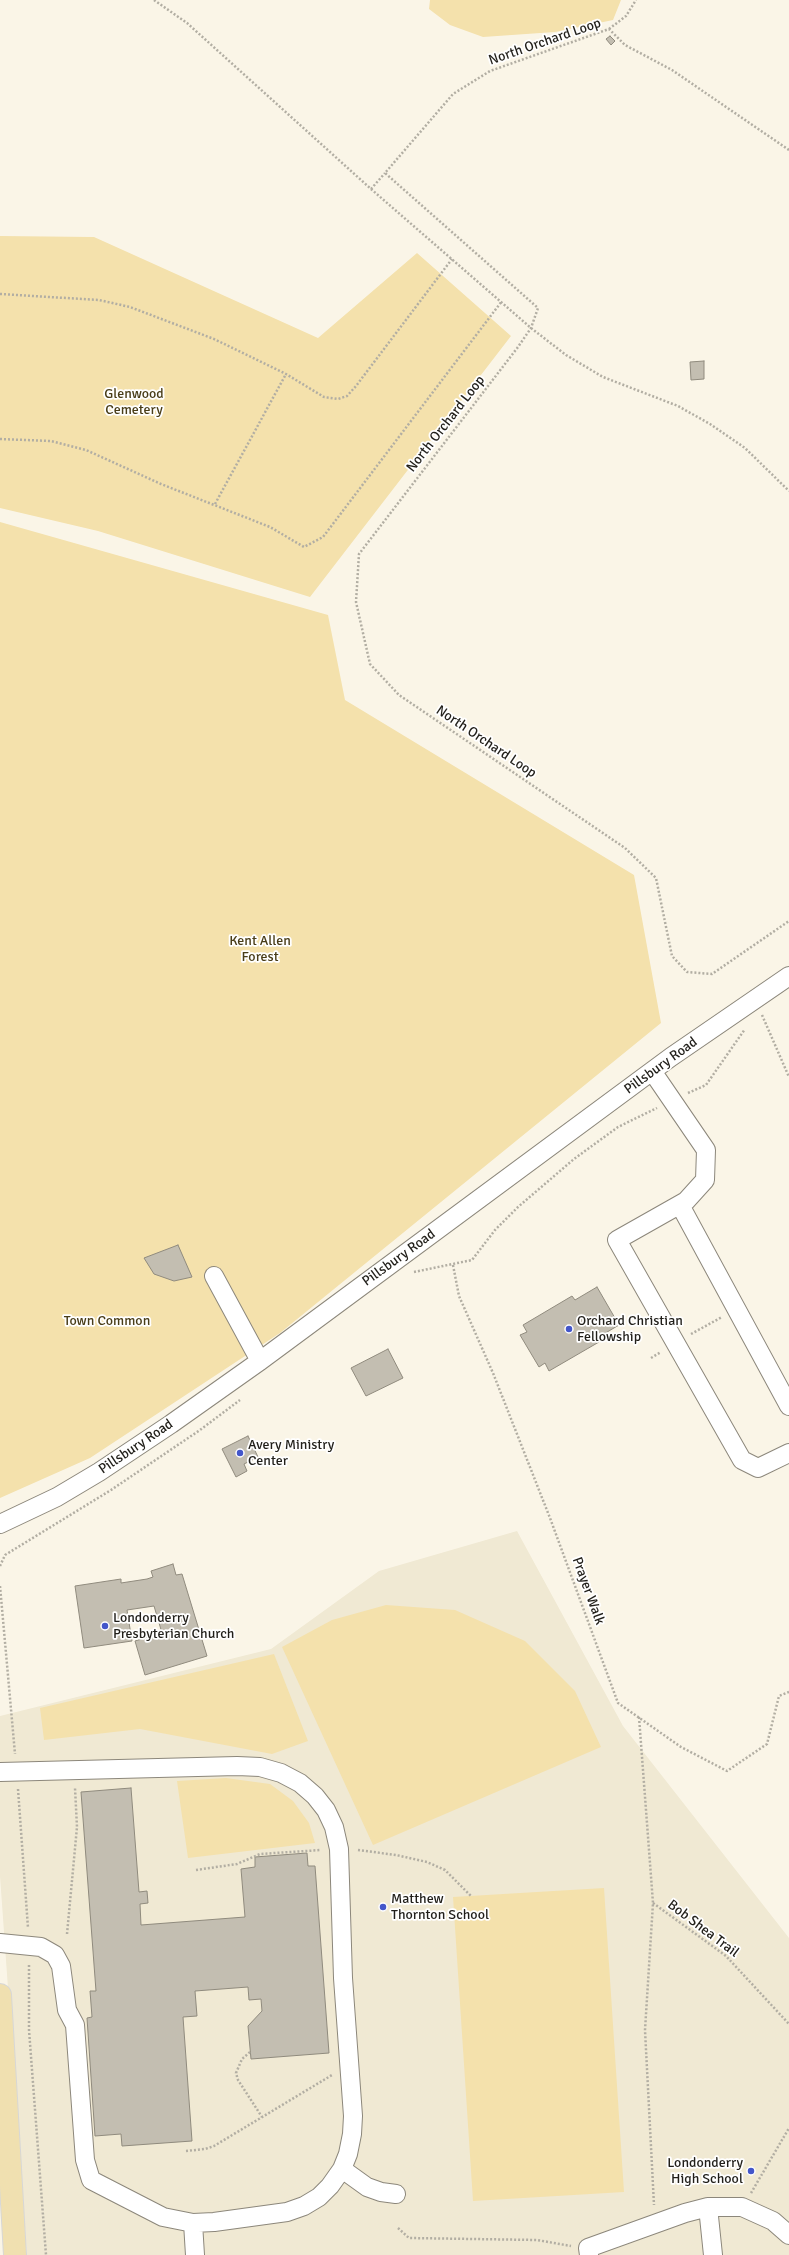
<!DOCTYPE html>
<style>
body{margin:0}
canvas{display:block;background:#faf5e7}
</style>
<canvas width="789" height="2255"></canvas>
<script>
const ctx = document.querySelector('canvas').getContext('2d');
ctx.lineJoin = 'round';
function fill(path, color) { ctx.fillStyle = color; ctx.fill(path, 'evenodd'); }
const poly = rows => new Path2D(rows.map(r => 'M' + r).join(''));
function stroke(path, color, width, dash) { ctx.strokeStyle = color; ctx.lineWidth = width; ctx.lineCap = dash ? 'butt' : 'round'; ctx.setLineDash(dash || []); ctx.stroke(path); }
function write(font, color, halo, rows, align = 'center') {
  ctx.font = font + ' Signika,sans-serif'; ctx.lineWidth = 3.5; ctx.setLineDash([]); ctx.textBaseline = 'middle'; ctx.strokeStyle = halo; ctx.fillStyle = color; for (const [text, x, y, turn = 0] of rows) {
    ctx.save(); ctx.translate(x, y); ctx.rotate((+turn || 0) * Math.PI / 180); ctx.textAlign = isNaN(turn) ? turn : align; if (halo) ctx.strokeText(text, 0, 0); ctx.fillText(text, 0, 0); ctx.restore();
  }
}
fill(poly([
 [517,1531,623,1726,789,1938,789,2255,27,2255,0,1876,0,1716,271,1649,379,1571]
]), '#f0e9d3');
fill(poly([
 [430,0,621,0,613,20,555,32,483,37,450,25,429,9],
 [0,236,94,237,318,338,417,253,511,336,310,597,98,531,0,508],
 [0,522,328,615,345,700,634,875,661,1023,280,1333,90,1458,0,1498],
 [386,1605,455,1610,525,1641,575,1691,601,1747,373,1845,282,1647,332,1620],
 [274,1654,308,1741,272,1754,140,1729,44,1740,40,1708],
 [226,1778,270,1784,293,1801,309,1823,315,1843,188,1858,177,1781],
 [604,1888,624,2192,473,2201,453,1897]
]), '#f4e1ac');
const building = poly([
 [610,36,615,41,611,45,606,39,610,36],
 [704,361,704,379,691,380,690,362,704,361],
 [178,1245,192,1277,174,1281,154,1274,144,1258,178,1245],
 [597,1287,619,1325,597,1338,599,1342,549,1371,545,1363,539,1367,520,1335,527,1332,523,1325,572,1296,575,1300,597,1287],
 [388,1349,403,1378,366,1396,351,1368,388,1349],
 [248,1436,258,1457,244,1464,247,1471,236,1477,222,1449,248,1436],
 [173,1564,176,1575,182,1574,207,1656,145,1675,135,1641,162,1633,154,1606,127,1610,132,1641,84,1648,75,1586,121,1579,121,1583,147,1579,153,1577,151,1571,173,1564],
 [131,1788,139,1892,147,1891,148,1903,140,1904,141,1925,245,1917,241,1869,255,1867,255,1857,307,1853,308,1866,315,1866,329,2053,251,2059,248,2026,262,2011,261,1999,249,2000,248,1987,195,1991,197,2016,183,2017,192,2141,122,2146,121,2134,95,2136,87,2018,92,2017,90,1991,96,1991,81,1792,131,1788]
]);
fill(building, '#c3beb1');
stroke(building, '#908b7e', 1);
const minor = poly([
 [652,1071,706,1150,705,1180,686,1201,617,1240,742,1460,758,1468,789,1453],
 [680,1205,789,1406],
 [214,1276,260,1361],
 [0,1524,57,1497,99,1472,171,1424,260,1361,671,1057,789,976],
 [0,1772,237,1766,260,1767,281,1773,300,1783,315,1796,326,1810,334,1827,339,1849,343,1978,353,2116,352,2134,348,2154,342,2169,330,2186,319,2197,304,2206,287,2212,214,2222,193,2223,163,2217,91,2180,85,2160,75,2025,67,2010,61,1966,55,1955,41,1947,0,1943],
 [342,2169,367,2187,381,2192,396,2194],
 [708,2207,713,2255],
 [193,2223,195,2255],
 [589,2255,588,2248,685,2213,708,2207,742,2207,773,2221,789,2235]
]);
const major = poly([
 [0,1995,15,2255]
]);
stroke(minor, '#8c877b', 20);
stroke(major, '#d7d7d6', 24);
stroke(poly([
 [154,0,187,23,371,189,531,328,566,355,603,377,678,406,710,424,745,448,789,491],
 [609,29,626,16,636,0],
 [789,150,672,70,625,45,609,29,490,71,453,94,385,173,538,308,531,328,518,347,359,554,356,602,370,664,399,695,625,848,656,878,672,956,687,972,712,974,789,921],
 [371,189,385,173],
 [0,294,99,300,130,307,214,339,286,374,324,397,338,399,347,396,356,386,452,259],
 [0,439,51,441,86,450,161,484,270,527,304,547,323,537,502,301],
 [215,504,286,374],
 [762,1015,789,1077],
 [688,1093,706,1085,745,1029],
 [453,1265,459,1296,493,1373,550,1518,618,1703,681,1747,727,1771,767,1744,779,1696,789,1692],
 [414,1272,472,1260,495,1230,518,1207,574,1159,618,1127,657,1108],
 [691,1334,722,1317],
 [651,1358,661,1352],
 [0,1566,5,1555,111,1490,200,1430,240,1400],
 [0,1586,15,1754],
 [639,1717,653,1903,645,2030,654,2205],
 [18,1789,28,1928],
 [358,1850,396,1855,427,1862,445,1870,471,1896],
 [196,1870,237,1864,260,1854,321,1850],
 [653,1903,726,1956,789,2024],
 [67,1934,77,1827,75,1788],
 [29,1965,29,2030,46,2255],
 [250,2052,242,2059,236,2073,238,2080,262,2117],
 [186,2151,205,2149,214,2146,332,2075],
 [751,2193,789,2128],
 [398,2228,409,2238,537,2240,571,2246]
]), '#b2aea3', 2.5, [2, 2]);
stroke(minor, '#fff', 18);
stroke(major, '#f0e0b0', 22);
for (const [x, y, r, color] of [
 [569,1329,4,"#4356ca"],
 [240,1453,4,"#4356ca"],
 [105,1626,4,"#4356ca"],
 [383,1907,4,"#4356ca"],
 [751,2171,4,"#4356ca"]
]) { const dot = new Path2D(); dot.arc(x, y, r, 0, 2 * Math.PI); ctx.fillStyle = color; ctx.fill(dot); stroke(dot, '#fff', 1.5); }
write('14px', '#211f1a', '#fff', [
 ["North Orchard Loop",545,42,-19],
 ["North Orchard Loop",446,424,-52],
 ["North Orchard Loop",486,742,34],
 ["Pillsbury Road",661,1066,-36],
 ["Pillsbury Road",399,1258,-36],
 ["Pillsbury Road",136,1447,-34],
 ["Prayer Walk",588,1591,70],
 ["Bob Shea Trail",703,1929,37]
]);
write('14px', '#493d18', '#fff', [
 ["Glenwood",134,394],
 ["Cemetery",134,410],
 ["Kent Allen",260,941],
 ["Forest",260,957],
 ["Town Common",107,1321]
]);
write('14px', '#211f1a', '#fff', [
 ["Orchard Christian",577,1321],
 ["Fellowship",577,1337],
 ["Avery Ministry",248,1445],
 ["Center",248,1461],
 ["Londonderry",113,1618],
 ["Presbyterian Church",113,1634],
 ["Matthew",391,1899],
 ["Thornton School",391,1915],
 ["Londonderry",743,2163,"right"],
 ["High School",743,2179,"right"]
], 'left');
</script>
